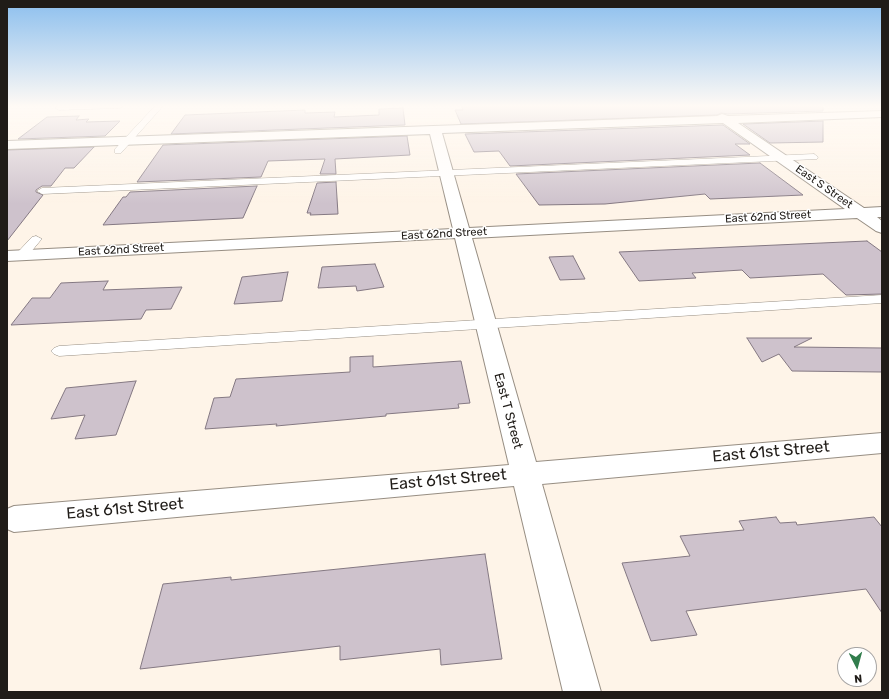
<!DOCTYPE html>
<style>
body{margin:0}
#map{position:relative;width:889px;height:699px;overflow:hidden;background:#fef4e8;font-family:Rubik,sans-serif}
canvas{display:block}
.frame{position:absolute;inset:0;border:8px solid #201c18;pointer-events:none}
.north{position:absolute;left:837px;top:647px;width:40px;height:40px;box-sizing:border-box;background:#fff;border:1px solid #a6a4a3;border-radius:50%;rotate:174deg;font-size:11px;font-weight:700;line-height:16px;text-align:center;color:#201c18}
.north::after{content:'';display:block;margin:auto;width:14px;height:18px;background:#317d4c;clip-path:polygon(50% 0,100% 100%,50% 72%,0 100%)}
</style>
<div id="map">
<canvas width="889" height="699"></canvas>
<div class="frame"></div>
<div class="north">N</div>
</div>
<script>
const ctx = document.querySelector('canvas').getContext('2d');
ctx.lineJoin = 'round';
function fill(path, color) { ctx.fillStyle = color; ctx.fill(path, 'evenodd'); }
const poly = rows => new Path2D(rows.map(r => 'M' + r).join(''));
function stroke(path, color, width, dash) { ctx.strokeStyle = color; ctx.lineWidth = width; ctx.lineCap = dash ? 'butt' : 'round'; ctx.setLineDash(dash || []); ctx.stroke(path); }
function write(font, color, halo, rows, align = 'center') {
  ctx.font = font + ' Rubik,sans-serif'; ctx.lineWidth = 3; ctx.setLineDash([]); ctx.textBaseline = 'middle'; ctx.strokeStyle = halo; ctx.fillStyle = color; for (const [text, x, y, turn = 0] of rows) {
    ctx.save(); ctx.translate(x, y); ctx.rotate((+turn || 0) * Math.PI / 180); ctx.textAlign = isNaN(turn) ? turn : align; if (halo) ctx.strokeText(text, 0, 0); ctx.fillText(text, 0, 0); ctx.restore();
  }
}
const building = poly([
 [461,106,823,106,823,111,728,114,721,113,717,115,461,124,455,110,463,110,461,106],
 [403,108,405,125,171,134,185,115,305,110,305,113,335,112,334,117,379,115,379,109,403,108],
 [79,116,76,120,89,119,86,122,120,121,105,136,18,139,47,117,79,116],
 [823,121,823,142,770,143,743,124,823,121],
 [723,125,750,144,735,144,750,155,510,166,499,151,474,152,465,134,723,125],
 [407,136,410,155,335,159,336,174,320,174,325,159,268,161,261,177,137,182,163,145,407,136],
 [94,147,74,168,65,168,51,186,42,186,36,190,36,192,43,195,7,241,7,150,94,147],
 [760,163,803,195,710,199,705,194,605,204,539,205,516,174,760,163],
 [336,182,338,214,310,215,311,213,307,213,317,183,336,182],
 [257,186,243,218,103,225,123,197,126,197,130,192,257,186],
 [867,241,882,252,882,294,846,295,823,274,750,278,742,270,692,273,696,278,639,281,619,252,867,241],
 [573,256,585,279,560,280,549,257,573,256],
 [375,264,384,287,357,291,356,286,318,288,322,267,375,264],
 [288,272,282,301,234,304,242,277,288,272],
 [108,281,103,290,182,287,171,309,146,310,141,319,11,325,32,298,50,298,61,283,108,281],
 [747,338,812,338,794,347,882,348,882,372,792,371,779,354,762,362,747,338],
 [373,356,373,367,461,361,470,403,458,404,459,408,386,414,386,416,276,426,277,424,205,429,214,398,230,397,236,379,350,372,350,357,373,356],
 [136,381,116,435,75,439,85,415,51,419,66,388,136,381],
 [776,517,780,523,796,522,797,525,874,517,882,527,882,613,866,589,758,602,686,611,697,635,651,641,622,563,690,556,680,536,744,530,739,521,776,517],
 [485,554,502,659,441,665,440,649,340,660,340,646,140,669,163,584,231,577,231,580,485,554]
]);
fill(building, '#cec2cc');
stroke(building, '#847882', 1);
const service = poly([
 [57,106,124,106,120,108,59,110,55,108,57,106],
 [155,106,163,106,121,153,115,153,115,149,155,106],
 [814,154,818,157,817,159,42,194,37,191,42,188,814,154],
 [36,236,42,239,40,241,26,258,18,258,16,255,18,252,32,237,36,236],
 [882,295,882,303,59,356,54,354,51,351,54,348,59,346,882,295]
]);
const minor = poly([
 [882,111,882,117,738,123,864,208,882,207,882,217,877,217,882,221,882,233,876,231,857,218,472,238,536,462,882,433,882,453,542,484,601,692,563,692,514,486,14,532,7,529,7,509,14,506,509,465,455,238,7,261,7,251,453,229,430,134,7,149,7,141,717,116,722,114,728,116,882,111],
 [723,123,845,209,469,228,442,133,723,123]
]);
stroke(service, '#978e83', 1);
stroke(minor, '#978e83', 2);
fill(service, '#fff');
fill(minor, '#fff');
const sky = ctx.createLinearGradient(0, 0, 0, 204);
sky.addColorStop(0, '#8cbfee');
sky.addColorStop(0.52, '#fffaf5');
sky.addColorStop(1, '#fffaf500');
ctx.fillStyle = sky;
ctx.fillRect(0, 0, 889, 204);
write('11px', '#201c18', '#fff', [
 ["East S Street",824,187,35],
 ["East 62nd Street",768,217,-3],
 ["East 62nd Street",444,234,-3],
 ["East 62nd Street",121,250,-3]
]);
write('13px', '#201c18', '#fff', [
 ["East T Street",508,411,75]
]);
write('16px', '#201c18', '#fff', [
 ["East 61st Street",771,452,-5],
 ["East 61st Street",448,480,-5],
 ["East 61st Street",125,509,-5]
]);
</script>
